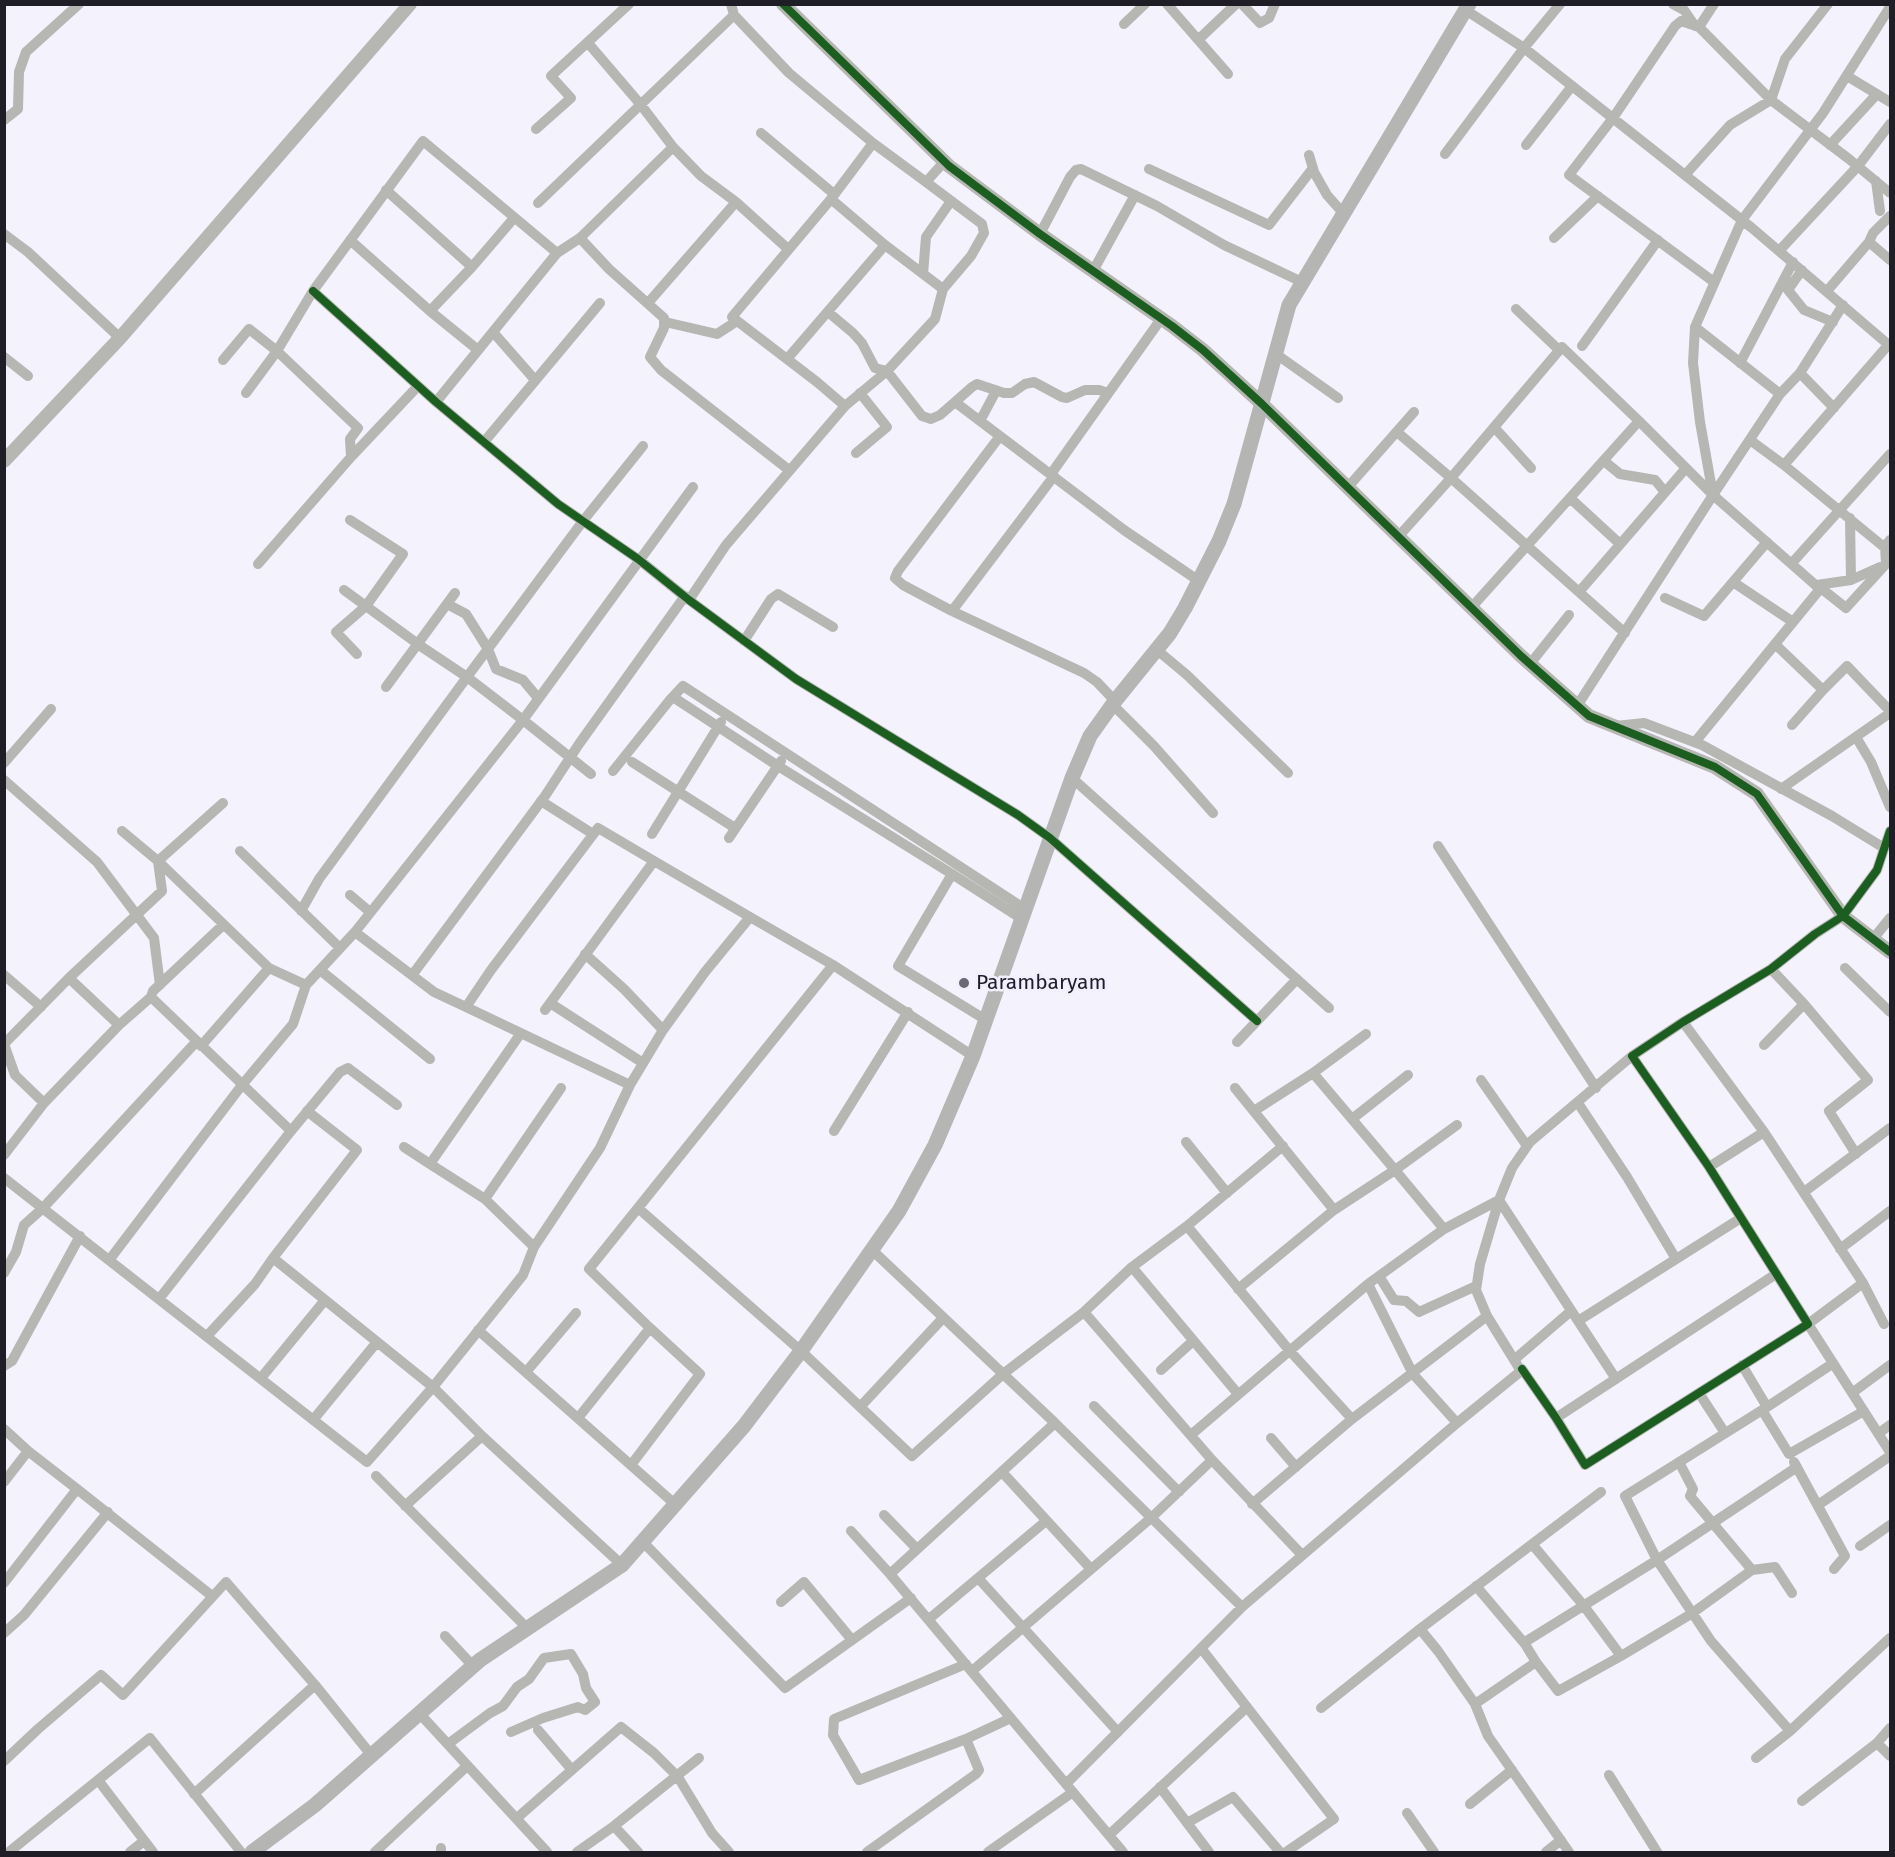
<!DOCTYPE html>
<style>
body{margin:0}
#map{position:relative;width:1895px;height:1857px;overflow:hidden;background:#f4f2fc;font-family:"Fira Sans",sans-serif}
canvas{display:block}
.frame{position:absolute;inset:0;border:6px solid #1f1e27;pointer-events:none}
</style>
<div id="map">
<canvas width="1895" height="1857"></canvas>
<div class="frame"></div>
</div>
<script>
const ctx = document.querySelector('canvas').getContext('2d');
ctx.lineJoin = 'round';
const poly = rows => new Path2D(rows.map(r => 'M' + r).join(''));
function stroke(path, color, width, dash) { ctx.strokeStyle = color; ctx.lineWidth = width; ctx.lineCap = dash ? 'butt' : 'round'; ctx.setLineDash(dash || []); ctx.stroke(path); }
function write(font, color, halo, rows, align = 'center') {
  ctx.font = font + ' "Fira Sans",sans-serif'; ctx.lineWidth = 5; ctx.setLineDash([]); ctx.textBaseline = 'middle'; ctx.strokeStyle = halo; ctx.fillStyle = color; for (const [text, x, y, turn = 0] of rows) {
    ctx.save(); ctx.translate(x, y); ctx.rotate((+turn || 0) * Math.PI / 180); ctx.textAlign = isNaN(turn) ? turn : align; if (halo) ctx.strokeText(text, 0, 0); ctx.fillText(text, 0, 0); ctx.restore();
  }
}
stroke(poly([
 [731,4,734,15,789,73,873,143],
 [1167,4,1228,74],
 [1242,4,1260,23,1269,18,1275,4],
 [1673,4,1684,10,1695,26],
 [1467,11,1524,48,1752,228,1890,346],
 [1124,24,1145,4],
 [1699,27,1714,4],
 [1199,39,1236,4],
 [588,43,641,105,673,147,701,176,736,202,788,249],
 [1847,76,1890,102],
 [4,120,18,109,19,72,26,52,79,4],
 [536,129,571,98,551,76,629,4],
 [761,133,834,194],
 [1526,145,1572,86],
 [1830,145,1877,94],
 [1445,154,1524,48,1560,4],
 [1309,155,1314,172,1327,195,1343,213],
 [1149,169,1269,225,1313,168],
 [1685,175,1730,125,1771,100,1785,59,1828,4],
 [1876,181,1880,211],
 [386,190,472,267,430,311],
 [831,199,885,245,943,289],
 [538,203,734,15],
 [4,234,28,252,120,338],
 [1040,234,1070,177,1076,170,1081,169,1157,206,1224,245,1302,282],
 [580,238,609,269,664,318,664,328,650,357,661,370,789,470],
 [1554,238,1598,196],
 [350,240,430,311,478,350],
 [1869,242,1890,260],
 [1779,251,1858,166,1890,124],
 [472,267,514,218],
 [1802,270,1788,290,1804,310,1833,322],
 [1093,271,1135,195],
 [923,274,926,237,951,201],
 [1714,282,1569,175,1613,118,1675,26,1681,21,1699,27,1771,100,1849,159,1890,193],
 [313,291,436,402,558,504,638,559,689,600,796,679,1018,815,1050,838,1257,1021],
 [1827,291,1869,242,1873,233,1890,216],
 [648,303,736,202],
 [1516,309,1559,350],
 [828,312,853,333,862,343,875,368,887,371,922,416,931,419,940,415,955,402,1124,530,1199,581],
 [665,322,717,334,737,321],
 [1695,327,1780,394,1713,495],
 [493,332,535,380],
 [1582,346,1658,240],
 [1276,354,1338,398],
 [4,357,28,376],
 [787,359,885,245],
 [223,360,249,329,277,351,246,393],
 [1740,363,1793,262],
 [1800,373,1834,408],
 [1780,394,1800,373,1843,305],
 [436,402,557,253,580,238,673,147],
 [955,402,972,387,977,384,1004,393,1012,393,1025,384,1034,382,1062,397,1067,398,1085,390,1099,390,1108,393],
 [845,406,887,371,935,319,943,289,971,256,984,233,982,224,926,182],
 [980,421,996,391],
 [1494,427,1531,468],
 [1397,432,1451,478,1562,347,1639,421],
 [1000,436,898,571,895,578,903,585,952,611,1084,673,1097,682,1115,701],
 [1750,440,1784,465,1890,552],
 [484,442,600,303],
 [643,446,583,521,467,677,523,720,693,487],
 [856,453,887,427,860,393],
 [351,457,418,386],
 [1604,461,1620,474,1655,480,1665,492],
 [1784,465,1889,344],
 [1051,474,1161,319],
 [1348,487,1414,412],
 [1713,495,1700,422,1693,363,1695,327,1742,220,1823,113,1890,7],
 [1570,498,1620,544],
 [1850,518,1851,580],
 [350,520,403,554,366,606,336,632,357,654],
 [1398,537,1451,478,1625,633],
 [1792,563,1890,454],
 [258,564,351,457,350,439,358,428,277,351,313,291,423,141,557,253],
 [1733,582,1793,622],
 [1817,585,1846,608,1886,564,1885,546,1890,540],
 [1817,585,1851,580,1880,567],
 [1579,592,1686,468],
 [1665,598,1704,616,1767,542],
 [689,600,726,545,845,406,817,382,732,317,831,199,873,143,926,182,944,162],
 [447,604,466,614,488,649,496,669,523,680,538,698],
 [1471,608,1639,421,1713,495],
 [952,611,1054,476],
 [744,641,771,599,778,594,833,627],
 [1775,644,1823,690],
 [1157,650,1187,675,1288,773],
 [1530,664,1569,615],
 [386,687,455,593],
 [676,699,778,766,952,874,898,966,986,1020],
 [1112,704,1154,746,1213,813],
 [1577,706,1713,495,1820,589,1695,742],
 [1792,725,1823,690,1847,666,1890,711],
 [1616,726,1644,723,1702,745,1832,816,1884,848],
 [1856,737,1871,762,1890,807],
 [632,762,735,828],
 [4,763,51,709],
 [613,771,669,701,683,686,1025,909],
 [591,774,523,720,355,932,434,992,466,1007,491,970,598,828,654,861],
 [1072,778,1329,1008],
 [4,780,97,862,154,938,160,985],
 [1781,789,1890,713],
 [541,801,593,834],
 [223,803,158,861,269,968],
 [652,834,721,722],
 [729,838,781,761],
 [1438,846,1596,1088],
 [240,851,340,948],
 [952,874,1022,919],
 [350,895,370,912],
 [301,911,319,879,467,677,422,647,344,590],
 [1873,939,1890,918],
 [585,954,624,989,663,1030],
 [1845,968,1890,1012],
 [1771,969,1804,1004,1868,1080,1829,1111,1856,1154],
 [320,970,430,1059],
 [413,974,545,796,579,744,685,596],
 [4,975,41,1007],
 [69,978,119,1025],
 [151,997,291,1131],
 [550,1003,643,1063],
 [466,1007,630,1085],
 [545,1010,654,861,750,917],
 [1683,1022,1764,1132,1863,1283,1808,1324,1890,1452],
 [521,1033,430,1164,485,1199,534,1247,523,1275,433,1387,482,1436,622,1565],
 [1237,1042,1297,979],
 [4,1044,69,978,162,891,158,861,122,831],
 [4,1044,15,1075,44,1103],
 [1764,1045,1804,1004],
 [201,1046,269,968,306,985,355,932],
 [1313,1073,1395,1170,1457,1125],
 [1481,1080,1527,1146],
 [1235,1088,1334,1210,1395,1170,1444,1229,1499,1200,1616,1379],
 [1578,1103,1627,1177,1676,1259],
 [1254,1111,1313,1073,1366,1034],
 [1352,1119,1408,1075],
 [834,1131,908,1012],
 [1186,1142,1227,1193],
 [404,1147,430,1164],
 [4,1155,44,1103,119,1025,151,997,153,991,223,925],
 [1709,1167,1764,1132],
 [4,1178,367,1462,433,1387,273,1258,357,1150,307,1111],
 [1804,1192,1890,1128],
 [485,1199,561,1088],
 [638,1208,801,1351,912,1456,1003,1374,1084,1312,1132,1267,1187,1226,1283,1146],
 [1187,1226,1289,1350,1352,1419,1487,1316],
 [534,1247,600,1148,630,1085,663,1030,705,972,750,917,833,965,973,1056],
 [1840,1249,1890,1211],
 [872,1250,1055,1423,890,1574,1123,1852],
 [110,1259,242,1085,293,1024,306,985],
 [1132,1267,1238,1394],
 [4,1273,16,1252,24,1225,43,1208,196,1042],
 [1379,1276,1394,1300,1406,1301,1419,1312,1476,1286],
 [1863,1283,1884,1324],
 [1368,1284,1413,1374,1457,1423],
 [1238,1289,1334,1210],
 [159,1299,291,1131,340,1072,348,1068,397,1105],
 [1084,1312,1212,1460,1302,1555],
 [1578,1321,1741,1218],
 [478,1330,676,1505],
 [207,1336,255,1284,273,1258],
 [1515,1359,1571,1311],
 [4,1366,12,1361,80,1236],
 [1522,1369,1556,1418,1585,1465,1808,1324,1709,1167,1632,1056,1683,1022,1771,969,1815,934,1843,916,1877,870,1890,831],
 [1161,1370,1193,1341],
 [526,1372,576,1313],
 [261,1378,325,1300],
 [1699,1393,1725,1433],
 [1852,1393,1890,1365],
 [1094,1406,1179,1492],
 [860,1407,943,1318],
 [1767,1407,1832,1364],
 [1762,1410,1789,1454,1864,1411],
 [578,1418,650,1328],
 [1556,1418,1776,1274],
 [313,1420,377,1342],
 [1055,1423,1242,1607,1066,1784],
 [4,1429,28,1451,77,1489,4,1583],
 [1879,1433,1890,1425],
 [1192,1434,1368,1284,1444,1229],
 [1271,1438,1296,1467],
 [1679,1462,1693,1489,1690,1496,1752,1570],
 [1794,1462,1845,1556,1834,1569],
 [631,1465,700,1374,650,1328,589,1269,833,965],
 [1002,1472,1091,1569],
 [376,1476,527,1628],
 [4,1482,28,1451],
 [77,1489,212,1596],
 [1252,1504,1352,1419],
 [1818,1505,1890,1456],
 [405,1506,482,1436],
 [884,1515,917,1549],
 [851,1531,890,1574],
 [643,1542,785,1688,911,1598],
 [1532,1544,1584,1606,1621,1656],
 [1860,1546,1890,1525],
 [978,1578,1118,1732],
 [1476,1586,1525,1644],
 [781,1602,804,1582,852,1640],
 [1242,1607,1457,1423,1521,1371,1487,1316,1476,1290,1480,1264,1499,1200,1512,1168,1530,1142,1632,1056],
 [929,1619,1046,1521],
 [1420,1629,1438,1651,1475,1704],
 [4,1633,24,1615,108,1512],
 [445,1636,473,1666],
 [1201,1648,1334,1819,1286,1852],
 [1536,1662,1558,1691,1621,1656,1691,1614,1752,1570,1775,1567,1792,1593],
 [966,1664,834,1719,833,1735,859,1780,966,1739,1011,1718],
 [972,1671,1151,1518,1212,1460],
 [1321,1708,1420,1629,1601,1492],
 [420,1714,547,1852],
 [538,1730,572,1770],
 [1790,1731,1890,1638],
 [1877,1743,1890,1756],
 [448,1744,490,1713,503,1706,517,1687,529,1679,544,1658,571,1654,583,1674,586,1688,595,1702,585,1710,578,1707,543,1718,511,1732],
 [1756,1758,1790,1731,1711,1641,1657,1560,1797,1467],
 [4,1761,38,1729,101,1675,123,1695,226,1582,315,1685],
 [1609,1775,1657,1852],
 [98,1780,153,1852],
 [1160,1787,1209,1852],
 [194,1794,315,1685,372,1756],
 [1802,1801,1877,1743,1890,1728],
 [1470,1804,1512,1770],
 [1407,1813,1434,1852],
 [517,1818,621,1727,654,1753,678,1777,712,1833,729,1852],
 [1187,1823,1233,1797,1280,1852],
 [614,1826,699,1758],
 [1109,1835,1247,1707],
 [9,1852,150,1738,241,1852],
 [130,1852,144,1841],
 [375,1852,467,1766],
 [441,1852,441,1848],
 [577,1852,614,1826,638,1852],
 [867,1852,976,1774,979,1770,966,1739],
 [988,1852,1073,1792],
 [1546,1852,1561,1840],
 [1569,1852,1488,1736,1475,1704,1536,1662,1525,1644,1525,1642,1657,1560,1625,1496,1767,1407,1742,1365]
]), '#b6b6b3', 10);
stroke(poly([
 [783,4,949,166,1040,234,1172,326,1203,350,1262,404,1521,656,1589,716,1715,767,1757,794,1843,916,1890,952],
 [4,461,120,338,410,4]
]), '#b6b6b3', 14);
stroke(poly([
 [252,1852,315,1805,480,1660,622,1565,744,1426,801,1351,899,1211,935,1145,973,1056,1072,778,1090,736,1115,701,1170,633,1185,608,1219,541,1234,504,1289,305,1469,4]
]), '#b5b6b3', 15);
stroke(poly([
 [783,4,949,166,1040,234,1172,326,1203,350,1262,404,1521,656,1589,716,1715,767,1757,794,1843,916,1890,952],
 [313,291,436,402,558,504,638,559,689,600,796,679,1018,815,1050,838,1257,1021],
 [1522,1369,1556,1418,1585,1465,1808,1324,1709,1167,1632,1056,1683,1022,1771,969,1815,934,1843,916,1877,870,1890,831]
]), '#1b5e20', 8);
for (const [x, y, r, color] of [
 [964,983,6,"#6a6872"]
]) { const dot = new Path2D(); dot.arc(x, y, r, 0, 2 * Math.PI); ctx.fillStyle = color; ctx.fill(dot); stroke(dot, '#f1efff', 2); }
write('21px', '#1f1e27', '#f1efff', [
 ["Parambaryam",976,983]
], 'left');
</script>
